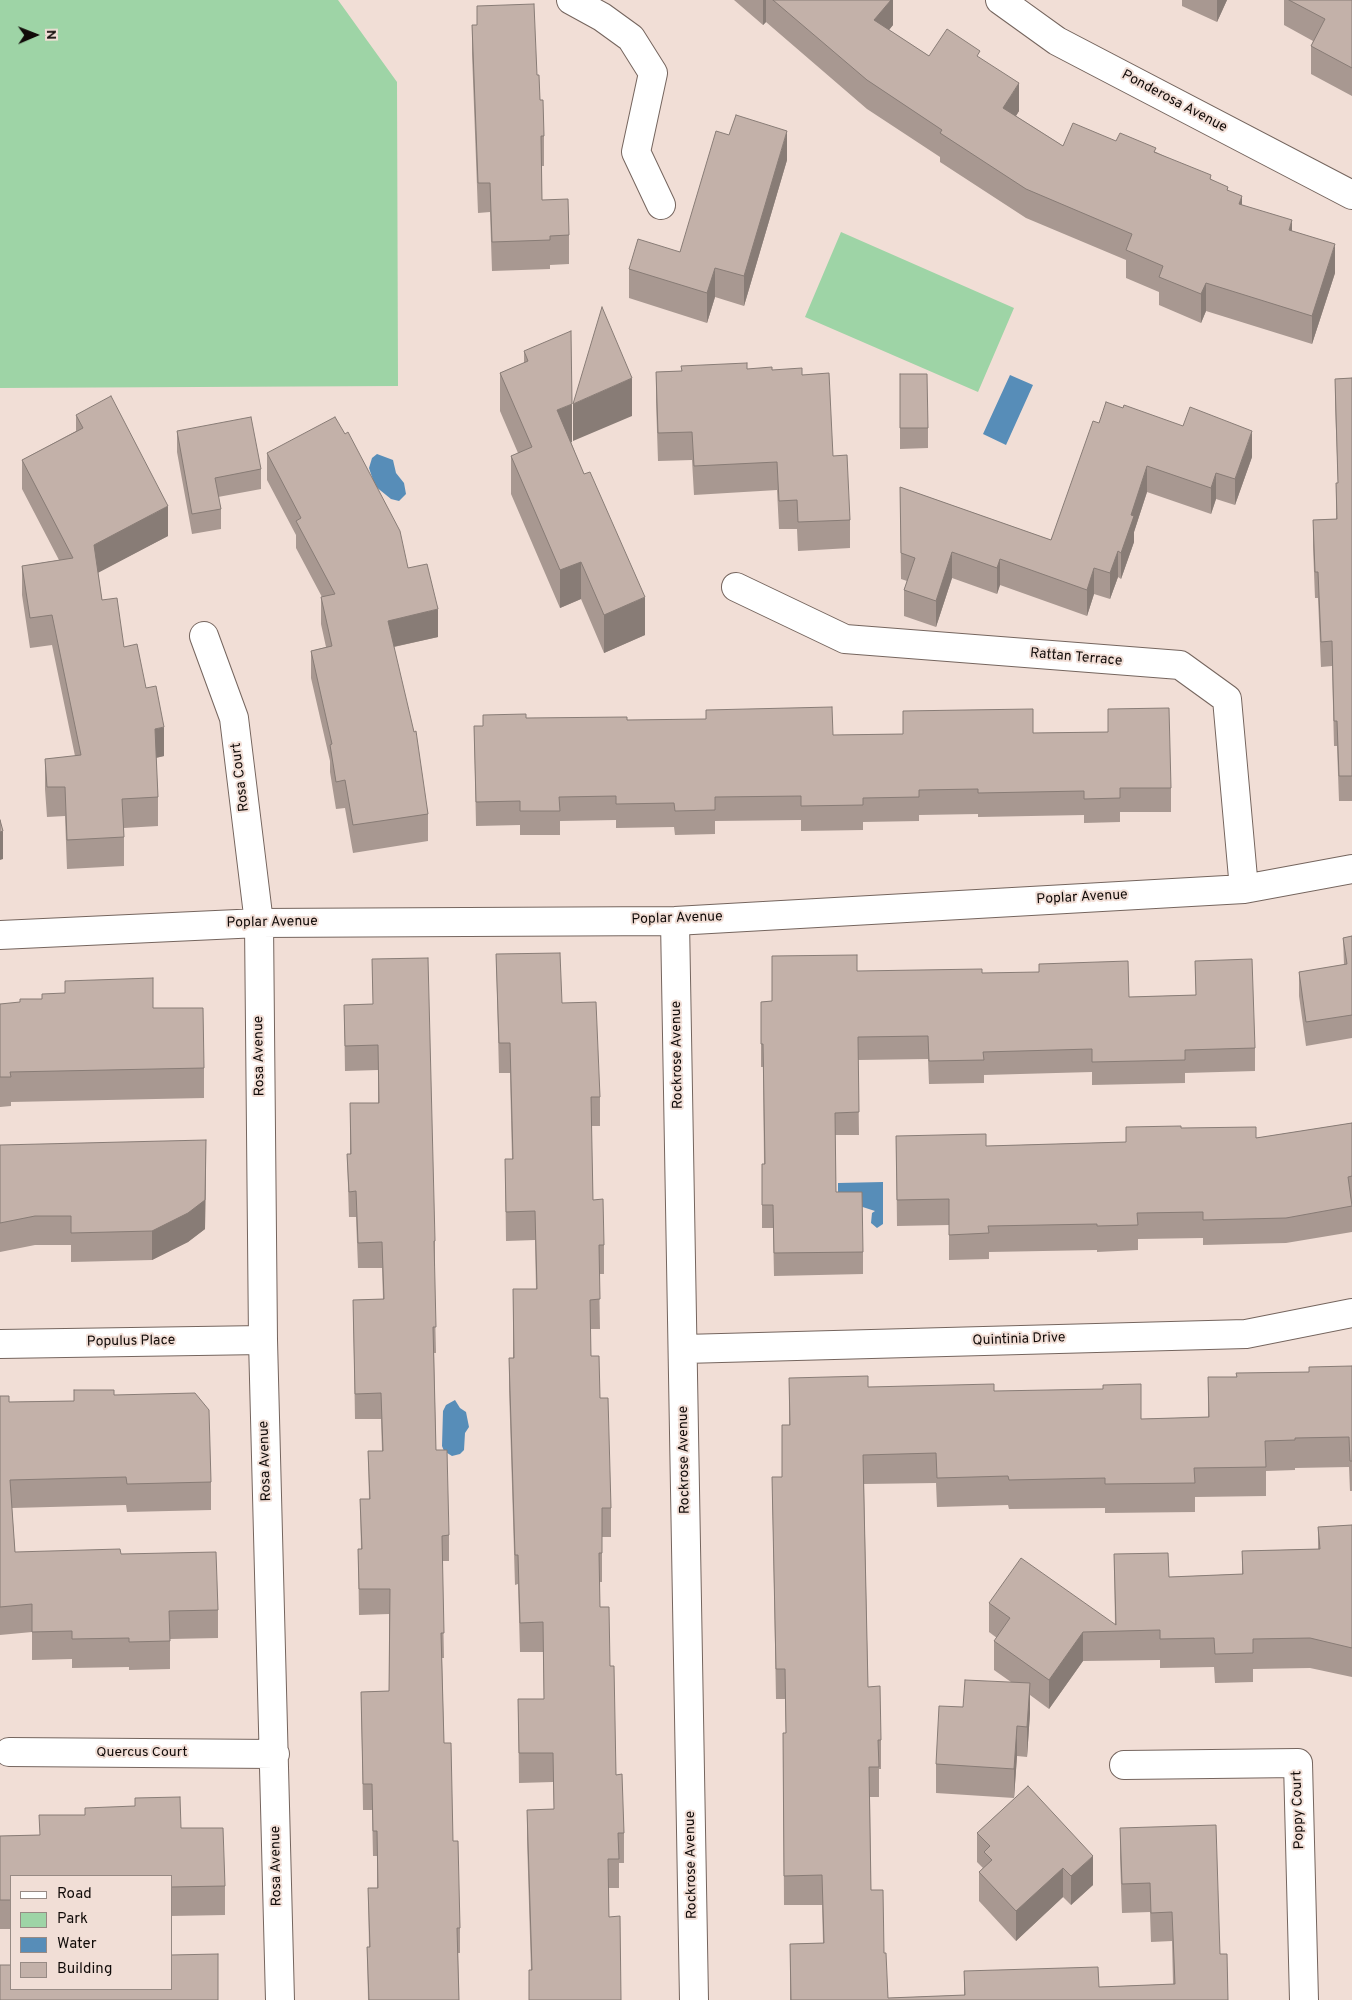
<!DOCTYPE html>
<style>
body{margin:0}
#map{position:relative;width:1352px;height:2000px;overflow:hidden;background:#f1ded6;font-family:Overpass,sans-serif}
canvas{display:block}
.legend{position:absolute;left:10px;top:1875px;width:162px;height:115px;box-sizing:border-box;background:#f1ded6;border:1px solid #978a84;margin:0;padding:6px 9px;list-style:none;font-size:15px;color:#110b09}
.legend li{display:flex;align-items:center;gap:10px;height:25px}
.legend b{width:25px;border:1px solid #978a84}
.north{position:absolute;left:10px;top:10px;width:50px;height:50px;-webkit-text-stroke:4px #f1ded6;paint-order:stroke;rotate:89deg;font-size:14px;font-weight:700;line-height:20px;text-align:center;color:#110b09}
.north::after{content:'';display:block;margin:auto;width:18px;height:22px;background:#110b09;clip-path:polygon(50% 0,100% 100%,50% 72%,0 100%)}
</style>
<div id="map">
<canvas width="1352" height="2000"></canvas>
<ul class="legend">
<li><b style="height:6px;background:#fff"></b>Road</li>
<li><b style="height:14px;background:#9ed4a6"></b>Park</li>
<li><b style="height:14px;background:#578db8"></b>Water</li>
<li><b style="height:14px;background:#c3b1a9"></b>Building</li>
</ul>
<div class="north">N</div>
</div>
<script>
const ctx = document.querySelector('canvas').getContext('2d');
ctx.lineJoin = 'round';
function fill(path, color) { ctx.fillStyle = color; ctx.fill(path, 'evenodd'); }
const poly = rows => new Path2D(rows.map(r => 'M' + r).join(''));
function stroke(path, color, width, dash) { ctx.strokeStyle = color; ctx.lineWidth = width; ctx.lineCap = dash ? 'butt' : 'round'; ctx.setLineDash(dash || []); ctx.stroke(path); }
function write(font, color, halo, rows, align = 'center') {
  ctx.font = font + ' Overpass,sans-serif'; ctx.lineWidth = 4; ctx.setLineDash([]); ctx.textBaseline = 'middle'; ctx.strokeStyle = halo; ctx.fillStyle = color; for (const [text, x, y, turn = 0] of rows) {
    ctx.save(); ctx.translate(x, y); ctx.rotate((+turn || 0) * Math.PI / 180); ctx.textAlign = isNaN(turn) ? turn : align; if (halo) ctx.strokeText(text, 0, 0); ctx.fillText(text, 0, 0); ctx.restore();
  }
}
fill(poly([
 [0,0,338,0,397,82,398,386,0,388],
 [841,232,1014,308,978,392,805,317]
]), '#9ed4a6');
fill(poly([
 [1010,375,1033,385,1006,445,983,434],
 [377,454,393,460,396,473,404,483,406,494,399,501,391,499,375,486,369,468,372,458],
 [883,1182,883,1224,877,1228,871,1223,872,1213,875,1211,838,1199,838,1183],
 [455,1400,460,1408,466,1412,469,1427,465,1433,464,1450,460,1454,452,1456,444,1451,442,1446,443,1411,446,1405]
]), '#578db8');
const minor = poly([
 [571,0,602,17,631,38,653,73,636,152,661,205],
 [1000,0,1057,41,1352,195],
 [736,587,845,639,1180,665,1227,699,1244,889],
 [204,636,234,718,259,923,263,1340,280,2000],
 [675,921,694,2000],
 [0,935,259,923,675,921,1244,889,1352,869],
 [0,1344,263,1340],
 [684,1349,1246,1334,1352,1313],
 [9,1752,275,1754],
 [1124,1765,1298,1763,1304,2000]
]);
stroke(minor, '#75655e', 30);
stroke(minor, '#fff', 28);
fill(poly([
 [734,0,893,0,893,25,889,30,929,56,980,58,1019,111,1016,116,1063,146,1116,141,1156,152,1211,179,1228,190,1242,205,1292,231,1335,273,1312,344,1206,311,1201,323,1159,305,1159,292,1126,278,1126,260,1026,218,940,162,940,157,867,109,766,22,763,25],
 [1182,0,1227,0,1217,22,1182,6],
 [1284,0,1352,0,1352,96,1311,74,1311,46,1313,41,1284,25],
 [472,25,537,75,544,136,544,166,542,166,542,200,569,235,569,264,550,265,550,269,492,271,490,212,478,213,472,54],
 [729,135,787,160,744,306,715,297,707,323,629,298,629,269,680,252],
 [524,351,572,442,571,442,645,635,604,653,581,599,560,608,511,494,511,456,518,453,500,411,500,373,524,363],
 [747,369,772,370,802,375,833,456,850,520,850,548,798,551,797,529,779,529,777,490,694,495,692,460,658,461,656,401,656,372],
 [900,374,928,428,928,448,900,449],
 [1352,378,1352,801,1339,801,1337,746,1334,746,1332,666,1321,667,1318,598,1315,598,1313,546,1313,520,1336,519,1336,483,1338,483,1335,404,1335,379],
 [76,415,168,536,98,572,102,600,124,647,146,688,164,756,156,758,158,797,158,826,124,828,124,866,67,869,65,816,47,817,45,789,45,759,75,756,52,645,30,648,22,595,22,566,59,560,22,489,22,460,76,431],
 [1099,423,1252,457,1235,505,1216,499,1211,514,1147,492,1134,532,1134,542,1121,579,1118,577,1110,599,1094,594,1087,616,1000,585,997,594,952,578,936,627,904,616,904,590,907,581,901,579,900,487,1051,540],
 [177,431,261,469,261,489,218,497,221,509,221,529,192,534,177,452],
 [267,453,408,568,438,637,394,647,428,814,428,841,353,853,345,808,336,809,330,772,330,761,311,678,311,651,326,647,321,624,321,597,322,597,296,548,296,535,267,480],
 [1108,709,1171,788,1171,812,1120,812,1120,822,1084,823,1084,815,978,817,978,814,919,815,919,821,863,822,863,830,801,831,801,820,715,821,715,834,675,835,674,827,616,828,616,820,560,821,560,835,520,835,520,825,476,826,474,726,483,726,526,718,627,720,833,735,903,734,903,711,1033,733,1108,732],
 [1352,936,1352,1038,1306,1046,1299,996,1299,972,1344,965,1343,938],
 [496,954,562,1003,600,1097,600,1126,591,1126,593,1200,604,1245,604,1274,599,1274,600,1329,590,1329,591,1356,600,1398,611,1508,611,1537,602,1537,602,1582,599,1582,600,1607,610,1666,616,1775,624,1833,624,1863,619,1863,619,1888,609,1888,609,1917,621,2000,529,2000,529,1970,531,1970,527,1839,527,1810,554,1809,553,1782,519,1783,518,1699,544,1699,543,1652,520,1652,518,1584,515,1585,509,1387,509,1358,513,1358,513,1289,536,1289,535,1240,506,1241,505,1159,512,1159,510,1073,499,1073],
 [372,959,435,1241,435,1266,434,1266,436,1353,434,1353,436,1450,449,1535,449,1561,442,1561,444,1658,442,1658,444,1743,453,1841,460,1928,460,1953,458,1953,459,2000,368,2000,367,1947,369,1947,368,1888,377,1888,377,1856,373,1856,372,1810,363,1810,361,1692,389,1691,389,1614,359,1615,358,1549,361,1549,360,1499,369,1499,368,1451,382,1451,381,1419,355,1419,353,1300,383,1299,382,1268,358,1268,356,1217,349,1217,347,1154,350,1154,350,1103,378,1103,378,1070,345,1071,344,1005,373,1004],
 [1195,961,1255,1048,1255,1071,1185,1073,1185,1083,1092,1085,1092,1072,984,1075,984,1083,929,1084,928,1059,858,1060,859,1135,835,1135,836,1192,863,1252,863,1274,774,1276,773,1228,762,1228,762,1164,764,1164,763,1067,761,1067,761,1002,772,1001,857,971,982,973,1129,997,1196,995],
 [0,1004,153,1008,204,1068,204,1098,11,1102,11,1106,0,1107],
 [1352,1123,1352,1232,1286,1243,1203,1245,1203,1238,1138,1239,1138,1250,1097,1252,1097,1250,989,1252,989,1259,949,1260,949,1225,897,1226,896,1136,986,1146,1126,1142,1126,1127,1181,1128,1256,1138],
 [0,1145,206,1170,205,1229,188,1242,152,1260,71,1262,71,1245,35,1245,0,1252],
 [1352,1366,1352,1491,1350,1491,1349,1467,1295,1468,1295,1470,1266,1471,1266,1496,1195,1497,1195,1512,1105,1513,1105,1508,1009,1509,1008,1505,937,1507,936,1483,864,1484,868,1687,881,1740,881,1769,879,1769,879,1797,870,1797,871,1890,884,1953,888,1998,964,1995,964,1971,1099,1987,1173,1984,1172,1941,1151,1942,1150,1912,1122,1913,1120,1858,1120,1828,1220,1954,1228,2000,790,2000,790,1944,823,1943,822,1905,784,1905,783,1733,786,1733,785,1699,776,1699,772,1477,782,1477,782,1425,789,1425,789,1378,868,1387,994,1391,1141,1419,1208,1417,1208,1377,1236,1377,1309,1372],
 [114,1395,211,1482,211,1510,127,1512,126,1505,12,1508,15,1552,121,1554,218,1610,218,1638,170,1639,170,1669,129,1670,129,1667,72,1668,72,1659,32,1660,32,1632,0,1635,0,1396,9,1402,74,1401],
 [1352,1525,1352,1677,1310,1668,1253,1669,1253,1682,1215,1683,1214,1667,1160,1668,1160,1660,1083,1661,1049,1709,1030,1695,1030,1713,1027,1757,1017,1756,1014,1798,936,1793,936,1764,963,1707,1011,1682,994,1670,994,1641,997,1638,989,1632,989,1603,1115,1625,1114,1554,1169,1577,1242,1574,1242,1551,1318,1549,1318,1527],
 [1028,1786,1093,1885,1071,1905,1063,1897,1016,1941,979,1901,979,1872,983,1868,977,1862,977,1833],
 [181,1828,225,1886,225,1915,171,1916,171,1876,11,1876,11,1929,0,1929,0,1836,39,1835]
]), '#a89891');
fill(poly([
 [763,0,766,0,766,22,763,25],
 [891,0,893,0,893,25,874,48,874,20],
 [1217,0,1227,0,1217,22],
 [1019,83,1019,111,1003,136,1003,108],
 [787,131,787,160,744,306,744,276],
 [1242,196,1242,224,1239,204],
 [1292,220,1292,249,1289,230],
 [1335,244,1335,273,1312,344,1312,316],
 [715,268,715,297,707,323,707,293],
 [1206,283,1206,311,1201,323,1201,294],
 [632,378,632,416,573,441,573,404],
 [572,404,572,442,557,448,557,410],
 [1252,431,1252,457,1235,505,1235,479],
 [1147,466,1147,492,1134,532,1134,542,1121,579,1121,553,1131,515],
 [1216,473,1216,499,1211,514,1211,488],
 [168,506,168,536,94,575,94,545],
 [1118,551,1118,577,1110,599,1110,573],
 [952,552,952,578,936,627,936,601],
 [1000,559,1000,585,997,594,997,568],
 [581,562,581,599,560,608,560,570],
 [1094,568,1094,594,1087,616,1087,590],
 [645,597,645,635,604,653,604,615],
 [438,609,438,637,388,648,388,621],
 [164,727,164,756,155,758,155,729],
 [3,831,3,859,0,860,0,832],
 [206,1140,205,1229,188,1242,152,1260,152,1231],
 [1083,1632,1083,1661,1049,1709,1049,1680],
 [1030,1683,1030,1713,1027,1757,1027,1727],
 [1017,1726,1017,1756,1014,1798,1014,1769],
 [1093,1856,1093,1885,1071,1905,1071,1876],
 [1063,1868,1063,1897,1016,1941,1016,1911]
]), '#887c76');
const building = poly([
 [773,0,891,0,874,20,929,56,947,29,980,51,977,56,1019,83,1003,108,1063,146,1073,123,1116,141,1120,133,1156,148,1154,152,1211,175,1210,179,1228,187,1227,190,1242,196,1239,204,1292,220,1289,230,1335,244,1312,316,1206,283,1201,294,1159,277,1163,266,1126,250,1132,234,1026,189,940,133,942,130,867,80,773,0],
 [1289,0,1352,0,1352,68,1311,46,1325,19,1289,0],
 [534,4,537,75,539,75,540,100,543,100,544,136,541,136,542,200,568,199,569,235,550,236,550,240,492,242,490,183,478,183,472,25,477,25,477,6,534,4],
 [736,115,787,131,744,276,715,268,707,293,629,269,638,239,680,252,716,131,729,135,736,115],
 [602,307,632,378,573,404,602,307],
 [571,331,572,404,557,410,584,474,590,472,645,597,604,615,581,562,560,570,511,456,532,447,500,373,528,361,524,351,571,331],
 [747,363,747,369,772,367,772,370,802,368,802,375,829,373,833,456,847,455,850,520,798,522,797,500,779,501,777,462,694,466,692,432,658,433,656,372,682,371,681,366,747,363],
 [900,374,927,374,928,428,900,428,900,374],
 [1352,378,1352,776,1339,776,1337,721,1334,721,1332,641,1321,642,1318,572,1315,572,1313,520,1337,519,1336,483,1338,483,1335,379,1352,378],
 [111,396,168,506,94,545,102,600,117,598,124,647,137,644,146,688,156,686,164,727,155,729,158,797,122,799,124,837,67,840,65,787,47,787,45,759,81,755,52,615,30,618,22,566,73,558,22,460,83,428,76,415,111,396],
 [1106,402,1123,408,1124,405,1183,426,1190,407,1252,431,1235,479,1216,473,1211,488,1147,466,1131,515,1134,516,1121,553,1118,551,1110,573,1094,568,1087,590,1000,559,997,568,952,552,936,601,904,590,915,558,901,553,900,487,1051,540,1093,421,1099,423,1106,402],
 [251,417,261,469,215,478,221,509,192,514,177,431,251,417],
 [335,417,345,434,348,432,400,531,408,568,427,564,438,609,388,621,414,732,416,731,428,814,353,825,345,780,336,782,330,745,332,744,311,651,332,646,321,597,335,594,296,521,301,518,267,453,335,417],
 [832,707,833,735,903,734,903,711,965,710,1033,709,1033,733,1108,732,1108,709,1169,708,1171,788,1120,788,1120,798,1084,799,1084,791,978,793,978,789,919,790,919,797,863,798,863,805,801,806,801,796,715,797,715,810,675,811,674,803,616,804,616,796,559,797,560,811,520,811,520,801,476,802,474,726,483,726,483,715,526,714,526,718,627,717,627,720,706,719,706,710,832,707],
 [0,820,3,831,0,832,0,820],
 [1352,936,1352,1015,1306,1022,1299,972,1347,964,1343,938,1352,936],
 [560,953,562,1003,596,1002,600,1097,591,1097,593,1200,603,1199,604,1245,599,1245,600,1299,590,1300,591,1356,599,1356,600,1398,608,1398,611,1508,602,1508,602,1553,599,1553,600,1607,609,1607,610,1666,614,1666,616,1775,622,1774,624,1833,618,1833,619,1859,608,1859,609,1917,620,1916,621,2000,529,2000,529,1970,532,1970,527,1810,554,1809,553,1753,519,1753,518,1699,544,1699,543,1622,520,1623,518,1555,515,1555,509,1358,514,1358,513,1289,537,1289,535,1211,506,1212,505,1159,513,1159,510,1043,499,1043,496,954,560,953],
 [857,955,857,971,982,969,982,973,1039,972,1039,964,1128,961,1129,997,1196,995,1195,961,1252,959,1255,1048,1185,1050,1185,1060,1092,1062,1092,1049,983,1052,984,1060,929,1061,928,1036,858,1037,859,1112,835,1113,836,1192,862,1192,863,1252,774,1253,773,1205,762,1205,762,1164,765,1164,763,1044,761,1044,761,1002,772,1001,772,956,857,955],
 [428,958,435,1241,434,1241,436,1327,433,1327,436,1450,447,1450,449,1535,442,1536,444,1633,441,1633,444,1743,451,1743,453,1841,458,1841,460,1928,457,1928,459,2000,369,2000,367,1947,370,1947,368,1888,378,1888,377,1831,373,1831,372,1784,363,1784,361,1692,389,1691,390,1589,359,1589,358,1549,362,1549,360,1499,370,1499,368,1451,383,1451,381,1393,355,1394,353,1300,384,1299,382,1242,358,1243,356,1191,349,1192,347,1154,351,1154,350,1103,379,1103,378,1045,345,1046,344,1005,373,1004,372,959,428,958],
 [153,978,153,1008,203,1008,204,1068,10,1072,11,1077,0,1077,0,1004,20,1002,20,999,42,999,42,994,65,993,65,981,153,978],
 [1352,1123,1352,1176,1348,1177,1352,1206,1286,1218,1203,1220,1203,1212,1137,1213,1138,1225,1097,1226,1097,1224,988,1226,989,1233,949,1235,949,1199,897,1200,896,1136,986,1134,986,1146,1126,1142,1126,1127,1181,1126,1181,1128,1256,1127,1256,1138,1352,1123],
 [206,1140,205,1200,188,1213,152,1231,71,1233,71,1216,35,1216,0,1223,0,1145,206,1140],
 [1352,1366,1352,1461,1350,1461,1349,1437,1295,1438,1295,1440,1265,1441,1266,1467,1194,1468,1195,1483,1105,1484,1105,1478,1009,1480,1008,1476,937,1478,936,1453,863,1455,868,1687,880,1686,881,1740,878,1740,879,1767,869,1767,871,1890,883,1890,884,1953,886,1953,888,1998,965,1995,964,1971,1098,1967,1099,1987,1175,1984,1172,1912,1151,1913,1150,1883,1122,1884,1120,1828,1216,1825,1220,1954,1227,1954,1228,2000,791,2000,790,1944,824,1943,822,1875,784,1876,783,1733,786,1733,785,1669,776,1669,772,1477,782,1477,782,1425,790,1425,789,1378,868,1376,868,1387,994,1384,994,1391,1103,1389,1103,1385,1141,1384,1141,1419,1209,1417,1208,1377,1237,1377,1236,1373,1309,1372,1309,1367,1352,1366],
 [74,1390,114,1390,114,1395,195,1393,209,1410,211,1482,127,1484,126,1477,10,1480,15,1552,120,1549,121,1554,216,1552,218,1610,169,1611,170,1641,129,1642,129,1638,72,1639,72,1631,32,1632,32,1604,0,1607,0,1396,9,1396,9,1402,74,1401,74,1390],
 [1352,1525,1352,1648,1310,1638,1253,1639,1253,1653,1215,1654,1214,1638,1160,1639,1160,1630,1083,1632,1049,1680,994,1641,1010,1618,989,1603,1021,1558,1116,1625,1114,1554,1168,1553,1169,1577,1243,1574,1242,1551,1320,1549,1318,1527,1352,1525],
 [965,1680,1030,1683,1027,1727,1017,1726,1014,1769,936,1764,939,1706,963,1707,965,1680],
 [1028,1786,1093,1856,1071,1876,1063,1868,1016,1911,979,1872,992,1860,984,1852,990,1846,977,1833,1028,1786],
 [180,1797,181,1828,223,1828,225,1886,171,1887,171,1876,11,1876,11,1900,0,1900,0,1836,40,1835,39,1815,85,1815,85,1808,135,1806,135,1798,180,1797],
 [218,1954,218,2000,0,2000,0,1965,11,1965,11,1989,171,1989,171,1955,218,1954]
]);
fill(building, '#c3b1a9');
stroke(building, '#887c76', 1);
write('14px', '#110b09', '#f1ded6', [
 ["Ponderosa Avenue",1174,102,28],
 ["Rattan Terrace",1076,658,5],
 ["Rosa Court",241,777,-97],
 ["Poplar Avenue",1082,898,-3],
 ["Poplar Avenue",677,919,-2],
 ["Poplar Avenue",272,923,-1],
 ["Rockrose Avenue",678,1055,-91],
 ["Rosa Avenue",260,1056,-91],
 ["Quintinia Drive",1019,1340,-2],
 ["Populus Place",131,1342,-1],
 ["Rockrose Avenue",685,1460,-91],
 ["Rosa Avenue",266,1461,-92],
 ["Quercus Court",142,1753],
 ["Poppy Court",1299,1810,-92],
 ["Rockrose Avenue",692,1865,-91],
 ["Rosa Avenue",277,1866,-91]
]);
</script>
